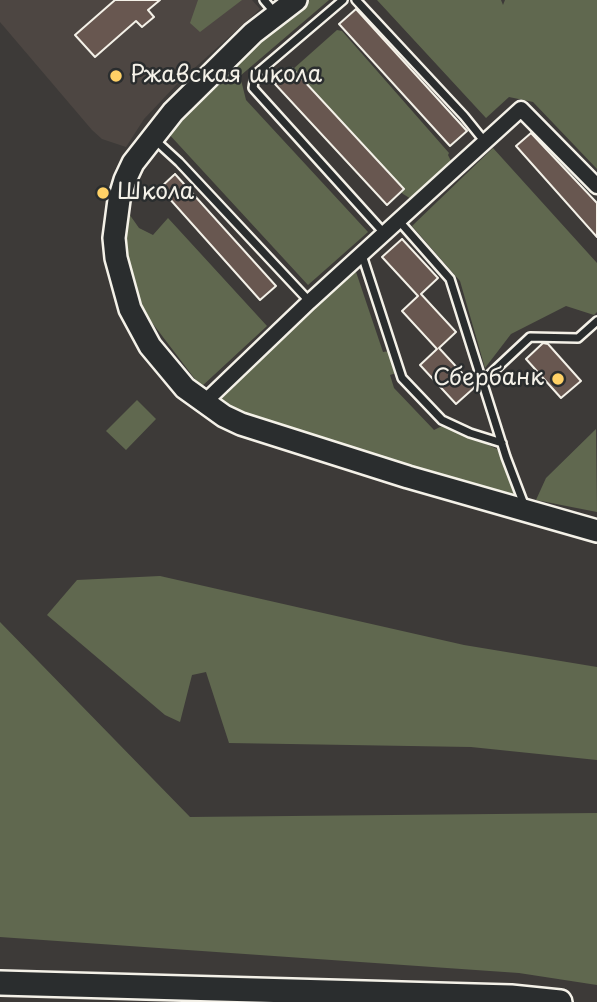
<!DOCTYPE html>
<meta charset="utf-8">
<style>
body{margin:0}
canvas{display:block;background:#3d3a38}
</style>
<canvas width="597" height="1002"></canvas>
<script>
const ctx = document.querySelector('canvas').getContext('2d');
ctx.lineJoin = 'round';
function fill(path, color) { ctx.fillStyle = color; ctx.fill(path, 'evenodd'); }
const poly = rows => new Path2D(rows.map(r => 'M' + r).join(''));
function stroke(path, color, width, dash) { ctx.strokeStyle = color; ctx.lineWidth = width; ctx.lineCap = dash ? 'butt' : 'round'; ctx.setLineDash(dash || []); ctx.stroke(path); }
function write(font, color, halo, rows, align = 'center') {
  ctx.font = font + ' "Playpen Sans",sans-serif'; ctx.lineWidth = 5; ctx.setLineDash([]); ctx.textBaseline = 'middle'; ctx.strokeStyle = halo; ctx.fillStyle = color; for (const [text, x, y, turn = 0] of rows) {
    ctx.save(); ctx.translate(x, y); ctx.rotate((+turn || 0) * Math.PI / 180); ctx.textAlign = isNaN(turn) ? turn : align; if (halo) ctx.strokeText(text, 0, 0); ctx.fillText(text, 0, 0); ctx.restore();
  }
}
fill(poly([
 [0,0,252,0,260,9,179,82,144,119,126,147,102,139,92,130,0,22]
]), '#4d4642');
fill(poly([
 [198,0,242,0,200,32,190,23],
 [310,0,329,0,240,76,246,100,368,232,308,285,167,132,262,33],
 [377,0,501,0,503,5,505,0,597,0,597,169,533,102,509,97,486,118],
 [337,30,342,31,449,153,448,155,452,163,413,200,403,194,292,70],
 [493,148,597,263,597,312,594,315,566,306,511,334,485,368,460,281,412,226],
 [127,211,139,228,153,235,168,218,267,326,201,387,147,316,127,271,125,235],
 [355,269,383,352,389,351,396,373,390,375,394,388,434,430,444,425,497,449,515,490,513,497,286,433,219,405,217,395],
 [137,400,156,419,126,450,106,431],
 [596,429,597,512,536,500,546,478],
 [160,576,464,645,597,667,597,760,471,747,229,743,206,672,192,675,180,722,165,715,47,615,77,580],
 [0,622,190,817,597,813,597,985,519,973,0,937]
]), '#60684f');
const building = poly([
 [115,0,160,0,148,10,154,17,142,27,136,21,95,57,75,35,115,0],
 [356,9,467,131,450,146,339,24,356,9],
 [292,68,404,189,387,205,275,84,292,68],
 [531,133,597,203,597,237,516,146,531,133],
 [175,174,276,286,260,300,160,188,175,174],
 [402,239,438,278,421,294,456,332,439,348,475,387,456,404,420,365,437,349,402,311,418,296,382,257,402,239],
 [543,343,548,344,581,381,561,398,526,359,543,343]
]);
fill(building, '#685750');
stroke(building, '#f4f1e8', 2);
const lane = poly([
 [264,0,275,13],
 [343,0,255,75,253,88,384,233],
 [356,0,464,116,485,142],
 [155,140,179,162,309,301],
 [399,221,450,279,506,457,525,507],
 [362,255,402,378,442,420,470,433,502,443],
 [482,382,530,337,578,338,597,321]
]);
const street = poly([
 [206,404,212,395,309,302,521,109,597,186]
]);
const secondary = poly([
 [296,0,253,33,173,112,133,163,125,180,119,200,114,238,116,258,130,309,150,346,185,388,224,416,241,424,408,477,597,531]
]);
const primary = poly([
 [0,983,511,997,560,1002]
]);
stroke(lane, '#f4f1e8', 12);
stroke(street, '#f4f1e8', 19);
stroke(secondary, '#f4f1e8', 26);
stroke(primary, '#f4f1e8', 28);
stroke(lane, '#2a2d2e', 7);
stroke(street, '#2a2d2e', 14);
stroke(secondary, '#2a2d2e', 21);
stroke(primary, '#2a2d2e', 23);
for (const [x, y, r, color] of [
 [116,76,7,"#ffd166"],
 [103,193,7,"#ffd166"],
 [558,379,7,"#ffd166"]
]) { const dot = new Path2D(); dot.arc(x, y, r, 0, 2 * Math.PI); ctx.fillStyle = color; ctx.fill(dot); stroke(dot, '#2a2d2e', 2.5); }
write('23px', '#f4f1e8', '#2a2d2e', [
 ["Ржавская школа",130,76],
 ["Школа",117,193],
 ["Сбербанк",544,379,"right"]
], 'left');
</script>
